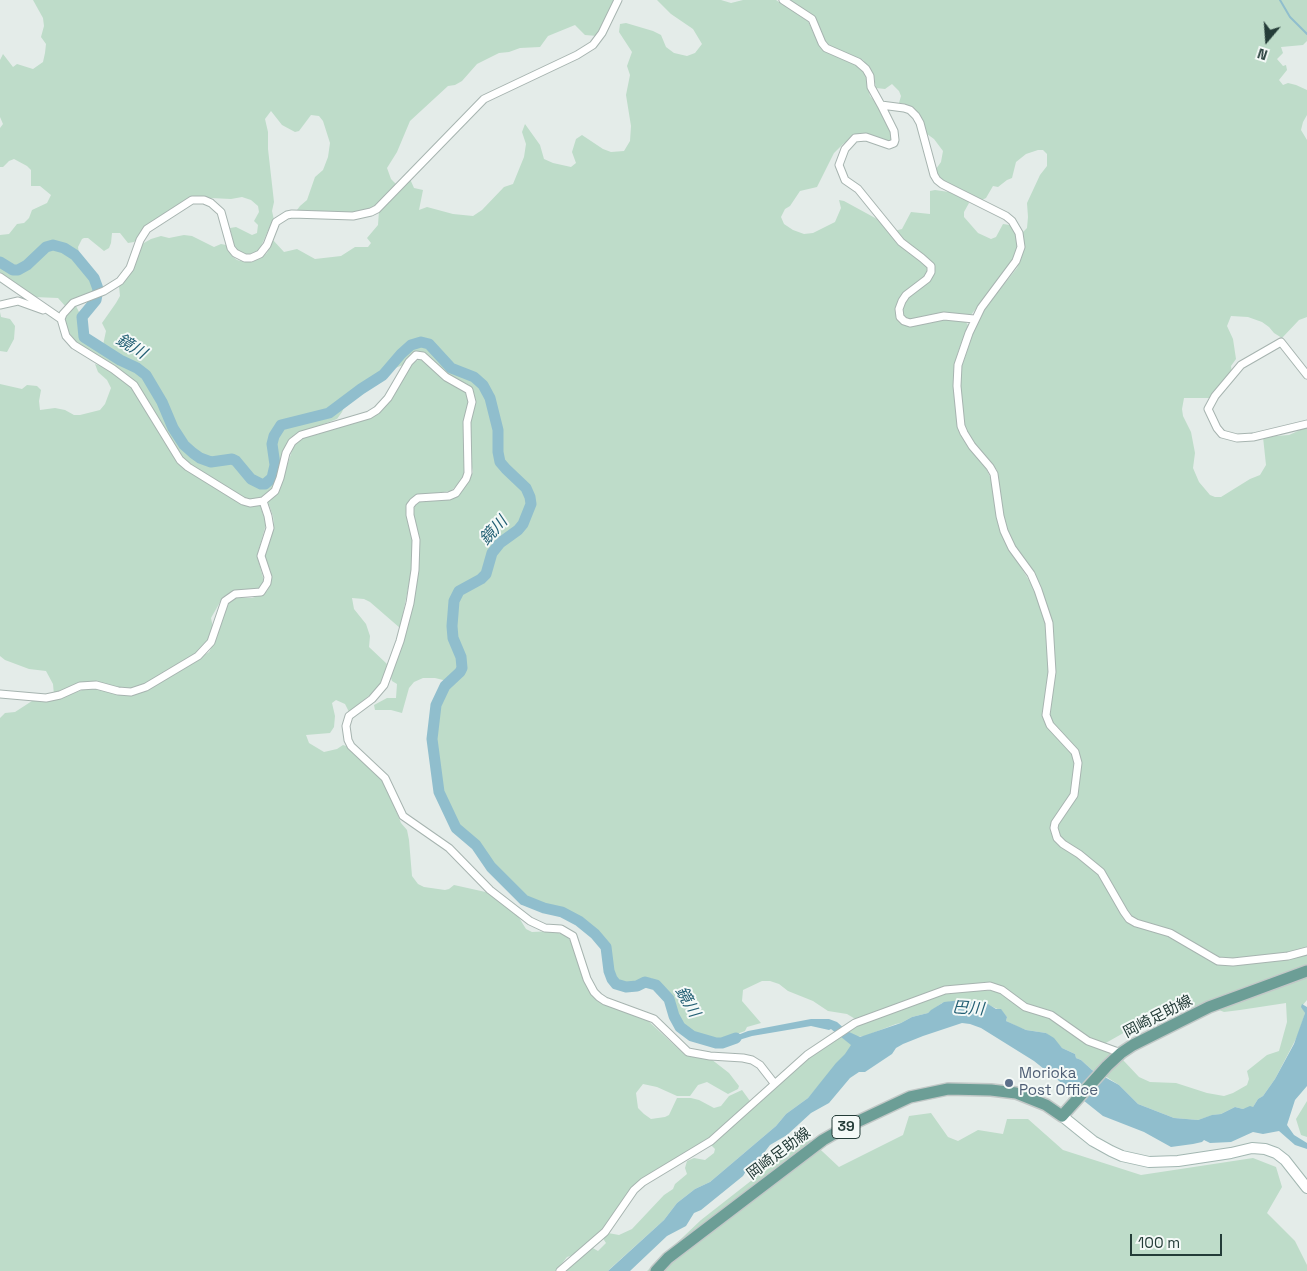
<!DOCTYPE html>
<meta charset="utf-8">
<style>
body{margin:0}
#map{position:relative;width:1307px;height:1271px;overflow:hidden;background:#e4ece9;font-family:"Space Grotesk",sans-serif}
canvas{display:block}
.north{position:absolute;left:1242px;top:15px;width:50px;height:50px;-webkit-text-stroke:4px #f4f9f7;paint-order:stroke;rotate:198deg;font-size:14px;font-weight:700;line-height:20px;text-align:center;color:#243c38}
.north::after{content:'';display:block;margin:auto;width:18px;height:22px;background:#243c38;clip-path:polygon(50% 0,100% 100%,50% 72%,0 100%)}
.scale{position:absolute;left:1130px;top:1234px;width:92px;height:22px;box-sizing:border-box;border:2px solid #243c38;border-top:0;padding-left:6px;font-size:15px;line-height:18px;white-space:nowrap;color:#243c38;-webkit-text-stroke:4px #f4f9f7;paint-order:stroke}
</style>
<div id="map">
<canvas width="1307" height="1271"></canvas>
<div class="north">N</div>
<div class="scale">100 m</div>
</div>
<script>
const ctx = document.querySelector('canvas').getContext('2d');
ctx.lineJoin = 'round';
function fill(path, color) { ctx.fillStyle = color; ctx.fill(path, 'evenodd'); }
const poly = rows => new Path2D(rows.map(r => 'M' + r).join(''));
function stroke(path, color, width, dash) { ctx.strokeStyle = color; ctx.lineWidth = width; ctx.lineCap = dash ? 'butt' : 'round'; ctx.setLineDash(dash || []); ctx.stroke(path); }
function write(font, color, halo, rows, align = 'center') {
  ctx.font = font + ' "Space Grotesk","Noto Sans JP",sans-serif'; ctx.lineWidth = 4; ctx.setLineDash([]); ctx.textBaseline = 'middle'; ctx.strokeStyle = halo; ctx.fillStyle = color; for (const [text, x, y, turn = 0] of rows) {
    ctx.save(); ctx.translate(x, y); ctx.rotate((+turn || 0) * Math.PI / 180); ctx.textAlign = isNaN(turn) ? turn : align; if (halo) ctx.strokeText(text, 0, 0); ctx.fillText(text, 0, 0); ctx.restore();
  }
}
fill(poly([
 [33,0,614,0,597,36,585,35,575,25,548,36,540,47,520,48,509,52,499,53,477,64,462,81,455,85,448,86,410,121,397,152,387,168,391,179,396,184,380,202,367,211,354,213,297,210,300,206,307,200,315,177,323,170,328,157,330,143,323,121,319,116,311,115,299,131,295,132,282,125,271,111,265,119,268,132,268,149,274,202,272,211,274,220,270,226,259,251,247,255,238,251,234,245,230,228,236,227,252,235,257,233,258,225,254,221,259,212,258,206,251,200,242,197,231,199,190,197,149,225,134,242,128,243,120,233,112,233,111,243,109,248,104,251,88,238,84,238,82,239,78,247,80,262,93,282,94,292,66,307,58,298,34,297,0,275,0,235,9,234,17,224,24,223,29,218,32,210,47,203,51,195,40,186,31,186,31,170,27,166,14,159,9,161,3,167,0,167,0,128,3,124,0,117,0,60,3,54,13,67,17,64,33,69,43,62,45,53,46,44,41,37,44,26,43,18],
 [657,0,721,0,731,3,743,0,776,0,808,21,818,43,826,52,855,63,865,74,870,96,878,105,892,131,892,141,850,139,843,144,834,153,817,187,800,191,790,206,785,209,781,217,784,224,793,230,804,234,813,233,835,222,841,208,839,200,844,201,877,219,929,266,928,275,900,300,901,321,943,318,965,321,968,325,958,352,954,369,959,425,972,451,986,468,991,479,1009,548,1035,590,1046,625,1049,670,1044,709,1071,751,1075,762,1071,794,1052,830,1078,856,1097,872,1122,915,1184,944,1218,964,1307,953,1307,967,1222,998,1141,1023,1104,1044,1090,1039,1052,1011,1028,1005,1017,999,1009,992,959,985,857,1020,847,1014,828,1011,813,1001,788,991,779,984,770,981,762,981,743,990,742,1001,761,1023,747,1027,745,1031,718,1041,704,1039,693,1034,682,1026,676,1017,671,998,665,989,651,978,630,984,618,981,615,978,611,968,608,947,597,933,576,917,560,909,549,904,535,904,525,899,492,865,483,850,457,827,441,792,434,739,437,708,440,698,448,685,443,680,435,678,423,678,414,682,409,688,402,713,391,710,375,710,374,705,387,698,396,698,397,684,392,681,391,678,412,605,413,510,417,503,422,501,458,495,465,487,473,472,472,467,470,422,476,402,474,393,469,385,447,374,425,353,416,352,410,357,403,365,382,373,348,397,342,412,337,419,310,429,287,444,283,452,273,488,264,496,254,500,242,498,190,466,176,450,137,385,125,373,88,351,75,341,64,325,64,320,67,313,71,307,76,306,79,312,79,336,81,339,117,360,122,359,103,345,106,331,102,323,116,303,120,296,119,286,131,273,142,244,151,239,161,236,169,238,184,235,192,236,214,247,221,244,226,245,232,256,237,260,245,262,252,262,261,258,267,253,273,240,284,252,297,249,315,259,341,256,355,247,368,247,371,243,367,238,378,225,379,211,410,179,414,188,423,190,419,210,427,207,453,214,473,216,482,210,504,187,513,184,524,157,526,144,522,132,525,124,540,145,544,159,553,163,571,167,576,163,572,152,576,139,582,135,603,149,611,152,624,151,630,141,631,126,626,95,630,75,627,66,632,52,619,32,620,24,626,23,653,31,661,35,666,47,674,53,687,56,695,53,702,44,693,29,671,14],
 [790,0,1307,0,1307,41,1303,45,1281,47,1283,53,1277,59,1283,66,1286,65,1287,70,1279,80,1283,85,1288,83,1296,85,1307,90,1307,115,1303,122,1301,130,1307,140,1307,317,1299,320,1282,338,1274,333,1269,327,1262,322,1248,317,1231,316,1227,326,1233,339,1236,359,1231,366,1232,374,1213,398,1184,398,1182,409,1183,416,1191,432,1195,453,1193,468,1199,482,1210,495,1215,497,1221,497,1250,479,1260,475,1266,465,1263,437,1289,435,1307,427,1307,948,1289,954,1236,960,1216,957,1171,931,1140,921,1130,916,1126,912,1109,879,1065,843,1060,836,1058,831,1059,820,1077,796,1079,789,1081,765,1080,757,1052,724,1048,714,1051,698,1049,612,1010,539,1003,516,997,470,983,455,967,434,965,425,960,382,962,366,976,325,983,311,1017,268,1021,259,1023,249,1022,233,1027,228,1028,217,1027,203,1040,175,1047,166,1047,154,1043,150,1038,150,1026,154,1016,162,1012,178,1007,180,998,187,993,186,986,198,982,200,946,183,938,176,936,169,941,162,943,151,934,139,927,134,923,123,916,111,905,104,899,103,901,96,899,91,892,84,885,89,876,88,874,77,863,60,830,47,826,43,815,17],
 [935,190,949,192,968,201,969,203,964,212,964,217,978,233,991,239,996,237,1003,224,1010,225,1018,237,1018,245,1014,259,971,315,909,322,901,313,903,302,933,271,916,252,894,231,902,229,911,212,930,214,930,191],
 [0,312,1,317,10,319,15,326,14,339,7,352,0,351],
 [420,359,466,391,469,403,465,471,463,479,451,491,415,496,407,505,406,515,413,540,412,569,400,628,370,602,364,599,352,598,354,609,366,624,370,636,369,647,387,664,385,676,376,690,349,712,345,704,336,700,332,703,335,716,334,727,330,733,306,735,309,743,324,752,337,749,343,745,349,747,380,777,387,788,401,823,407,830,409,840,412,876,418,884,424,887,445,890,449,889,454,885,490,893,518,916,526,929,532,932,553,931,567,936,572,943,583,980,591,993,644,1017,685,1055,711,1059,729,1073,739,1086,738,1089,728,1094,707,1082,698,1085,690,1096,677,1096,657,1087,643,1084,636,1093,638,1108,644,1114,651,1119,665,1117,669,1115,677,1098,691,1098,699,1100,714,1108,721,1106,729,1096,742,1090,750,1101,709,1139,639,1181,625,1196,609,1225,577,1254,567,1257,556,1271,0,1271,0,718,5,713,15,712,32,701,46,701,60,698,85,689,94,688,129,694,137,694,209,652,217,637,225,607,227,603,236,598,252,598,258,596,267,591,270,586,271,572,264,556,274,525,273,516,268,502,278,492,293,448,298,441,307,436,365,420,377,414,411,364],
 [95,364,106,368,131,387,171,453,181,465,253,506,260,505,266,524,257,556,264,581,259,589,236,591,223,597,211,618,213,628,205,647,194,655,139,687,123,689,103,683,86,682,54,695,53,684,46,671,29,669,5,660,0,656,0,384,22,389,27,385,37,386,41,390,39,401,40,410,55,408,65,410,74,415,80,415,100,410,105,404,111,388,107,380,98,372],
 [1307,975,1307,1000,1302,1006,1305,1013,1298,1035,1275,1079,1263,1096,1258,1099,1253,1107,1243,1109,1235,1107,1221,1114,1213,1115,1198,1120,1174,1118,1138,1104,1119,1085,1105,1076,1123,1060,1139,1077,1150,1082,1176,1083,1207,1093,1224,1096,1233,1093,1247,1085,1249,1079,1247,1071,1267,1055,1279,1051,1287,1022,1286,1003,1240,1010,1224,1012,1219,1010],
 [981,990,996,991,1021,1008,1047,1017,1084,1043,1111,1052,1111,1057,1096,1071,1092,1070,1081,1060,1076,1058,1075,1054,1062,1048,1046,1033,1026,1030,1018,1027,1006,1021,1007,1017,1002,1011,982,1002,961,1000,942,1003,928,1013,912,1017,901,1023,896,1024,865,1036,857,1037,847,1031,858,1025,946,993],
 [840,1036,851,1044,851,1048,808,1098,786,1114,776,1126,710,1182,695,1189,677,1203,664,1220,612,1267,608,1271,564,1271,591,1247,598,1251,606,1243,602,1237,608,1233,619,1235,632,1229,664,1195,673,1189,675,1184,687,1174,685,1168,687,1161,694,1158,705,1160,714,1153,715,1149,711,1145,713,1142,809,1056],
 [1307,1101,1307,1137,1301,1135,1296,1119],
 [931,1113,948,1137,958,1141,978,1130,1003,1134,1007,1119,1028,1119,1063,1150,1141,1175,1253,1158,1276,1167,1282,1187,1267,1213,1295,1241,1307,1265,1307,1271,647,1271,701,1220,807,1137,839,1167,903,1135,909,1116]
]), '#bedcc9');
fill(poly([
 [961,1000,988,1004,996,1009,1001,1009,1007,1017,1006,1021,1026,1030,1046,1033,1054,1038,1062,1048,1075,1054,1076,1058,1081,1060,1092,1070,1119,1085,1138,1104,1174,1118,1198,1120,1212,1115,1221,1114,1235,1107,1243,1109,1250,1106,1253,1107,1258,1099,1263,1096,1275,1079,1294,1044,1305,1013,1301,1007,1302,1004,1307,1007,1307,1086,1295,1100,1287,1125,1294,1135,1307,1143,1307,1149,1295,1145,1279,1131,1263,1134,1253,1132,1231,1142,1210,1143,1204,1140,1202,1142,1193,1144,1171,1147,1144,1132,1103,1116,1034,1061,981,1028,970,1024,962,1023,923,1036,903,1044,896,1048,892,1054,865,1072,859,1072,850,1078,829,1103,811,1113,787,1135,770,1145,760,1158,749,1166,743,1176,701,1210,694,1213,686,1226,667,1236,630,1271,608,1271,664,1220,677,1203,695,1189,710,1182,776,1126,786,1114,808,1098,836,1063,845,1054,851,1045,831,1029,829,1030,811,1026,752,1036,726,1044,722,1043,725,1040,748,1031,811,1019,829,1019,837,1022,847,1031,860,1037,901,1023,912,1017,928,1013,931,1010,944,1002]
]), '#90becd');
stroke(poly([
 [1280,0,1290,17,1307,34]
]), '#90becd', 2);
stroke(poly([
 [0,262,13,270,18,270,27,265,46,247,53,245,64,248,75,255,94,278,98,289,96,300,82,317,84,337,120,360,137,368,146,375,162,402,173,428,184,445,193,453,200,458,211,462,232,459,236,461,251,479,261,484,265,484,272,478,275,465,272,444,274,436,281,425,329,413,361,389,383,375,401,354,411,345,421,342,429,344,451,368,474,377,483,385,490,398,498,430,498,452,500,462,506,469,526,488,530,497,531,504,523,524,518,530,500,543,492,553,486,574,481,579,459,591,454,601,452,626,453,638,461,657,462,668,460,672,445,686,436,705,432,739,439,792,456,828,476,845,491,867,524,900,544,908,562,912,579,921,595,934,606,947,609,971,612,979,616,984,626,987,637,986,645,982,656,985,669,999,674,1016,680,1027,692,1036,716,1043,722,1043,736,1038]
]), '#90becd', 11);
const street = poly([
 [618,0,602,33,593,45,577,55,484,99,377,209,371,212,353,216,292,214,287,215,276,222,267,245,260,254,251,258,245,258,235,253,231,248,221,212,211,203,204,200,192,200,147,229,140,240,130,268,120,281,104,291,73,303,63,314,61,319,66,336,74,345,113,369,134,385,180,460,188,467,243,501,250,503,263,501,275,491,280,478,286,453,292,442,301,435,369,415,377,410,388,398,409,362,416,355,423,356,446,377,469,390,472,402,467,422,468,473,466,479,456,493,449,496,418,498,413,502,410,506,410,515,416,540,415,570,410,603,400,641,384,685,372,699,349,716,346,726,348,740,351,746,385,778,403,816,449,848,490,890,530,921,545,928,561,929,573,936,587,979,594,992,599,997,605,1001,654,1019,688,1052,710,1056,743,1058,752,1060,760,1065,774,1083],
 [783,0,812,19,822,43,826,48,858,62,866,69,870,76,871,87,881,105,904,108,910,110,916,116,920,123,934,175,937,180,942,184,1006,216,1012,221,1019,233,1021,247,1016,261,981,308,969,333,958,365,957,386,961,426,964,433,972,446,990,467,994,474,1000,516,1004,531,1012,548,1031,574,1038,590,1049,623,1052,672,1046,715,1050,725,1075,752,1078,763,1074,795,1055,823,1054,828,1057,838,1063,844,1079,854,1101,872,1124,912,1129,919,1136,923,1170,933,1218,961,1233,962,1288,956,1307,951],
 [881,105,894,131,895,140,894,143,889,145,866,137,855,138,845,149,839,165,845,180,858,189,901,242,922,258,931,266,931,272,927,279,906,295,902,301,899,309,900,317,904,321,910,323,944,316,974,319],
 [0,277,61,319],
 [0,305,18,301,43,310],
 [1307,375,1281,342,1241,365,1215,396,1208,409,1217,428,1222,434,1237,438,1253,437,1307,424],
 [0,694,46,698,60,695,80,686,96,685,118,691,131,692,146,687,198,656,211,642,225,601,235,594,261,592,267,583,268,577,261,556,270,528,268,516,263,501],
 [560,1271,605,1232,634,1190,643,1182,711,1141,807,1055,855,1023,945,990,990,986,1002,990,1025,1007,1051,1015,1088,1041,1121,1053]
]);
const secondary = poly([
 [1062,1116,1093,1141,1111,1151,1122,1156,1149,1162,1178,1161,1231,1153,1252,1148,1265,1149,1276,1153,1285,1160,1307,1188]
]);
const primary = poly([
 [656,1271,668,1258,823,1140,844,1128,910,1097,948,1089,991,1090,1016,1093,1046,1105,1062,1116,1107,1066,1121,1053,1133,1045,1209,1007,1307,971]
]);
stroke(street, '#a7b4b0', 9);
stroke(secondary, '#a3b7b2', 12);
stroke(primary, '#c2c8c7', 14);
stroke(street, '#fff', 7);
stroke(secondary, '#fff', 10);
stroke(primary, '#6c9e96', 11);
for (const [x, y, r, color] of [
 [1009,1083,5,"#5c6f8a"]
]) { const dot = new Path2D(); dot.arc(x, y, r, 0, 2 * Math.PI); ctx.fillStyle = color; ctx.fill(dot); stroke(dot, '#f4f9f7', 2); }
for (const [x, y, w] of [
 [846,1127,28]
]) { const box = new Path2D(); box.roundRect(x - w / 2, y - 11.5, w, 23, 4); ctx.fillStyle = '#f4f9f7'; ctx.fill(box); stroke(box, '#243c38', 1); }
write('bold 14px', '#243c38', null, [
 ["39",846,1127]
]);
write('15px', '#243c38', '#f4f9f7', [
 ["岡崎足助線",1158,1017,-27],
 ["岡崎足助線",779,1154,-37]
]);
write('15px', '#4e5e75', '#f4f9f7', [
 ["Morioka",1019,1074],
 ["Post Office",1019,1091]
], 'left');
write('italic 16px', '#235f74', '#f4f9f7', [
 ["鏡川",131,347,31],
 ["鏡川",494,531,-48],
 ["鏡川",687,1002,60],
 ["巴川",968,1009,4]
]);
</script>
